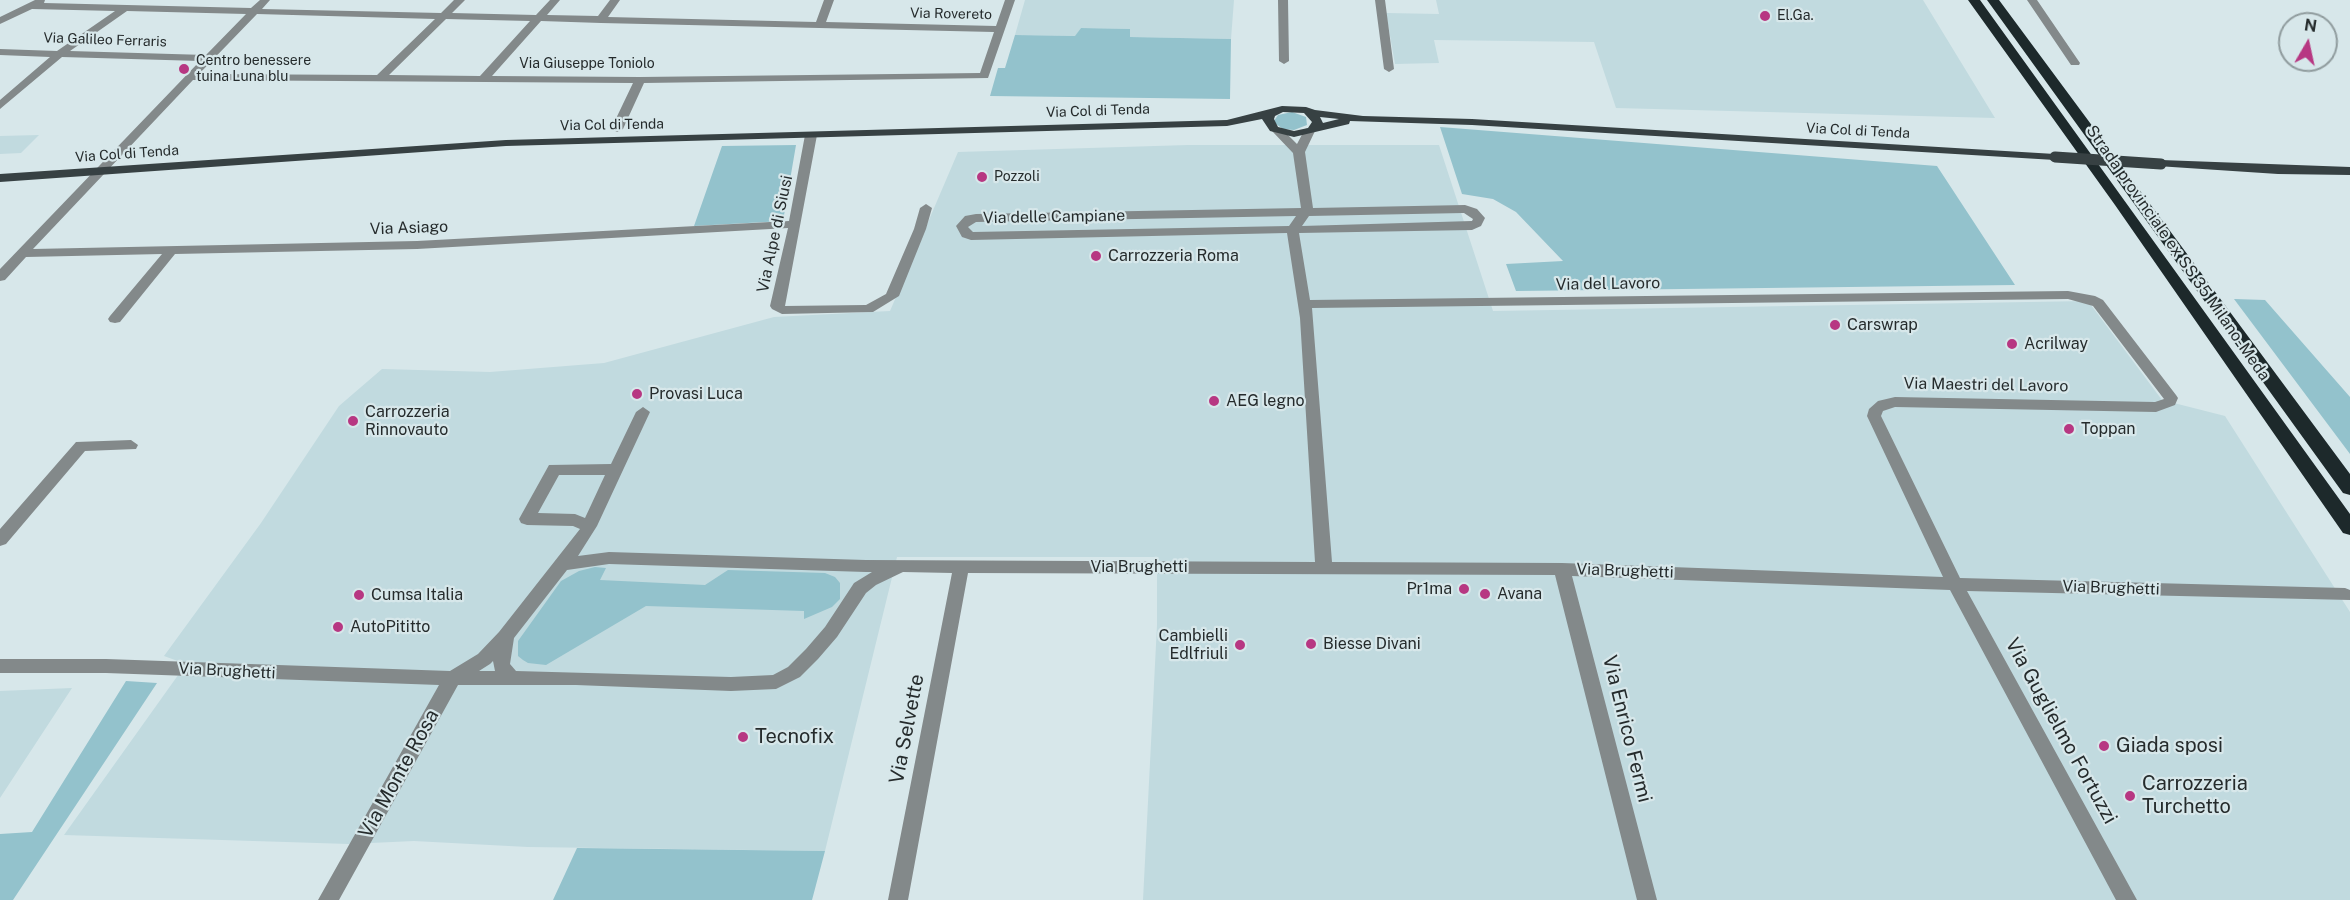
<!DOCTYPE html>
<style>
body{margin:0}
#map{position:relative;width:2350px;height:900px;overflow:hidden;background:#d7e7ea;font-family:"Public Sans",sans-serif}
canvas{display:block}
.north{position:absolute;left:2278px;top:12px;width:60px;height:60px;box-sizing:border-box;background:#d7e7ea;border:2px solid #909c9e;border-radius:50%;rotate:9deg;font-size:16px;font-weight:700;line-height:24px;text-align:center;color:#252b2c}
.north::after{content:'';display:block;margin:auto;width:21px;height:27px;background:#b73782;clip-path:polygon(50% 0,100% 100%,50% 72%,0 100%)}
</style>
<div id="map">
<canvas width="2350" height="900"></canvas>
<div class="north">N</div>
</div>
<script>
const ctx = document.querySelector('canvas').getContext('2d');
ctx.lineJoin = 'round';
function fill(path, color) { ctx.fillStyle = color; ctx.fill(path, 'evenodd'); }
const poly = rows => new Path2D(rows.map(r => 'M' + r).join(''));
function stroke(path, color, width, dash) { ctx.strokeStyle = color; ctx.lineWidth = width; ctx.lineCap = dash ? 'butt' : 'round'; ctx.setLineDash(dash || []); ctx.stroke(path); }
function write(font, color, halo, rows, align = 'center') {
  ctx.font = font + ' "Public Sans",sans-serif'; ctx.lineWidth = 4.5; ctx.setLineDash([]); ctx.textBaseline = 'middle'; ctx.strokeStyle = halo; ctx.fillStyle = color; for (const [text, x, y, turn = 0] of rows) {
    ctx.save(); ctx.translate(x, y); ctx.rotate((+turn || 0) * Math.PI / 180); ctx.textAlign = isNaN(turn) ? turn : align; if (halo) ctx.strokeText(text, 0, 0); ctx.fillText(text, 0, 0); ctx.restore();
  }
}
fill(poly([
 [1025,0,1234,0,1231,39,1129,37,1130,29,1081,28,1076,36,1015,35],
 [1436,0,1923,0,1995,118,1616,108,1594,42,1434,40,1439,63,1395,64,1386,13,1439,14],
 [39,135,21,153,0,154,0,136],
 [1188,145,1439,145,1493,311,2088,301,2162,400,2225,416,2350,612,2350,900,1143,900,1157,625,1157,557,897,557,825,851,528,847,414,841,349,844,64,835,186,664,164,656,261,523,339,406,382,369,490,372,604,363,774,317,890,311,958,152],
 [72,688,0,798,0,691]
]), '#c1dadf');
fill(poly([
 [1081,28,1130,29,1130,37,1231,39,1230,99,990,96,998,68,1005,68,1015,35,1075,36],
 [1292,112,1306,117,1307,125,1294,130,1283,129,1276,124,1274,121,1278,115],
 [1440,127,1937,166,2015,285,1516,291,1506,264,1563,261,1516,212,1493,199,1462,194],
 [796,145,783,221,694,226,722,146],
 [2234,299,2265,300,2350,397,2350,454],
 [595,567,606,568,600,580,705,585,728,570,825,573,835,577,840,583,840,599,832,607,804,619,804,611,646,606,546,665,528,663,523,660,518,656,518,641,561,581,579,571],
 [126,681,157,683,13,900,0,900,0,834,32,832],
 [577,848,825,851,812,900,553,900]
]), '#93c2cc');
fill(poly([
 [35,0,45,0,44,3,251,8,260,0,270,0,262,9,441,13,454,0,465,0,452,13,536,15,550,0,560,0,547,15,598,16,610,0,620,0,608,17,816,22,824,0,834,0,826,22,996,26,1005,0,1015,0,988,78,644,83,623,129,617,132,611,129,633,83,193,80,33,249,417,241,789,221,805,135,811,132,817,135,785,306,866,305,886,294,914,229,920,208,926,204,932,208,926,229,899,296,873,312,782,314,772,309,770,306,788,228,417,249,175,254,120,322,115,323,110,322,108,319,110,316,162,254,26,257,5,280,0,281,0,269,200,61,62,57,0,109,0,100,50,57,0,55,0,49,57,51,115,11,32,9,0,24,0,17,35,0],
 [127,11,246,14,206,55,70,51,127,11],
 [257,14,435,19,377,75,199,74,257,14],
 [446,19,530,21,480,76,389,75,446,19],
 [541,21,601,23,994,32,980,73,640,77,492,76,541,21],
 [1278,0,1288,0,1289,61,1284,64,1279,61,1278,0],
 [1375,0,1385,0,1394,69,1389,72,1384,69,1375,0],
 [2027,0,2037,0,2080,63,2079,65,2071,65,2027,0],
 [1278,128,1282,129,1297,144,1305,129,1309,128,1315,131,1305,152,1313,208,1465,205,1477,209,1485,218,1481,226,1472,230,1299,233,1310,300,2068,291,2095,296,2103,300,2176,395,2178,398,2175,405,2156,412,1895,407,1883,411,1881,416,1960,578,2345,588,2350,590,2350,600,1967,591,2137,900,2116,900,1950,590,1572,576,1657,900,1637,900,1555,575,968,573,908,900,888,900,952,573,903,572,876,585,866,593,837,637,818,659,800,677,776,689,731,691,576,685,458,685,339,900,318,900,439,685,106,673,0,673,0,659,106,659,450,671,478,654,499,632,580,529,573,526,527,525,521,523,519,519,549,465,611,464,636,412,643,407,650,412,597,526,578,556,609,552,866,560,1315,562,1300,318,1287,233,971,240,962,237,956,226,965,216,976,214,1301,208,1293,153,1272,131,1278,128],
 [1464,213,1473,219,1472,221,1302,226,1309,216,1464,213],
 [1296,216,1289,226,973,232,968,227,976,222,1296,216],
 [2068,299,2093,306,2164,399,2155,402,1895,397,1878,401,1869,409,1867,416,1943,577,1562,563,1332,562,1312,308,2068,299],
 [559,475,605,475,585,518,575,514,538,513,559,475],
 [609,564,866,572,872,572,854,583,825,627,806,649,788,667,773,675,731,677,516,671,510,664,514,638,567,570,609,564],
 [493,661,495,671,479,671,490,664,493,661],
 [131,440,138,445,136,449,85,451,6,544,0,546,0,529,76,442,131,440]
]), '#83898a');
fill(poly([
 [1282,106,1306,107,1315,110,1363,116,1472,119,2055,154,2061,157,2055,160,1472,125,1350,121,1349,124,1294,137,1270,131,1262,119,1227,126,506,146,0,182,0,174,506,140,1227,120,1282,106],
 [1283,112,1304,113,1312,122,1308,128,1294,131,1278,127,1274,119,1275,116,1283,112],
 [1320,117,1339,119,1323,123,1320,117],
 [2161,160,2350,167,2350,175,2278,174,2157,166,2157,162,2161,160]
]), '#374143');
fill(poly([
 [1968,0,1980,0,2350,514,2350,535,2343,533,2115,205,1968,0],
 [1987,0,1999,0,2350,474,2350,495,2343,493,1987,0]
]), '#1d292b');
stroke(poly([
 [2055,157,2161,164]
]), '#374143', 11);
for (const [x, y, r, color] of [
 [1765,16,6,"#b73782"],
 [184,69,6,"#b73782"],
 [982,177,6,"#b73782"],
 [1096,256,6,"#b73782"],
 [1835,325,6,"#b73782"],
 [2012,344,6,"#b73782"],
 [637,394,6,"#b73782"],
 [1214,401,6,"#b73782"],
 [353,421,6,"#b73782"],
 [2069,429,6,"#b73782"],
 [1464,589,6,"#b73782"],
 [1485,594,6,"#b73782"],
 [359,595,6,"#b73782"],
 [338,627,6,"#b73782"],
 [1311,644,6,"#b73782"],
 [1240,645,6,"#b73782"],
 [743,737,6,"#b73782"],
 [2104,746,6,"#b73782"],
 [2130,796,6,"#b73782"]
]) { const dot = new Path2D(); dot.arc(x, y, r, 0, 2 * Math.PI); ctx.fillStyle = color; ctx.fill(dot); stroke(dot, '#d7e7ea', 2); }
write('14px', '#252b2c', '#d7e7ea', [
 ["Via Rovereto",951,14,1],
 ["Via Galileo Ferraris",105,40,2],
 ["Via Giuseppe Toniolo",587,64],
 ["Via Col di Tenda",1098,111,-2],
 ["Via Col di Tenda",612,125,-1],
 ["Via Col di Tenda",1858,131,3],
 ["Via Col di Tenda",127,154,-4]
]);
write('14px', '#252b2c', '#d7e7ea', [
 ["El.Ga.",1777,16],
 ["Centro benessere",196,61],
 ["tuina Luna blu",196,77],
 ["Pozzoli",994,177]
], 'left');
write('16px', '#252b2c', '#d7e7ea', [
 ["Via delle Campiane",1054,217,-1],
 ["Via Asiago",409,228,-2],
 ["Via Alpe di Siusi",775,234,-78],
 ["Strada provinciale ex SS 35 Milano-Meda",2178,253,55],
 ["Via del Lavoro",1608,284,-1],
 ["Via Maestri del Lavoro",1986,385,1],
 ["Via Brughetti",1139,567],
 ["Via Brughetti",1625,571,2],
 ["Via Brughetti",2111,588,2],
 ["Via Brughetti",227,671,3]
]);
write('16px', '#252b2c', '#d7e7ea', [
 ["Carrozzeria Roma",1108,256],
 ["Carswrap",1847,325],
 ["Acrilway",2024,344],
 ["Provasi Luca",649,394],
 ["AEG legno",1226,401],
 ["Carrozzeria",365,412],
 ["Rinnovauto",365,430],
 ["Toppan",2081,429],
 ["Pr1ma",1452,589,"right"],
 ["Avana",1497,594],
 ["Cumsa Italia",371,595],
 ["AutoPititto",350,627],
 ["Cambielli",1228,636,"right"],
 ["Edlfriuli",1228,654,"right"],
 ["Biesse Divani",1323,644]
], 'left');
write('20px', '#252b2c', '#d7e7ea', [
 ["Via Selvette",907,729,-79],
 ["Via Enrico Fermi",1627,729,76],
 ["Via Guglielmo Fortuzzi",2061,731,61],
 ["Via Monte Rosa",399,774,-61]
]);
write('20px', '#252b2c', '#d7e7ea', [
 ["Tecnofix",755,737],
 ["Giada sposi",2116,746],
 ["Carrozzeria",2142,784],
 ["Turchetto",2142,807]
], 'left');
</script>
